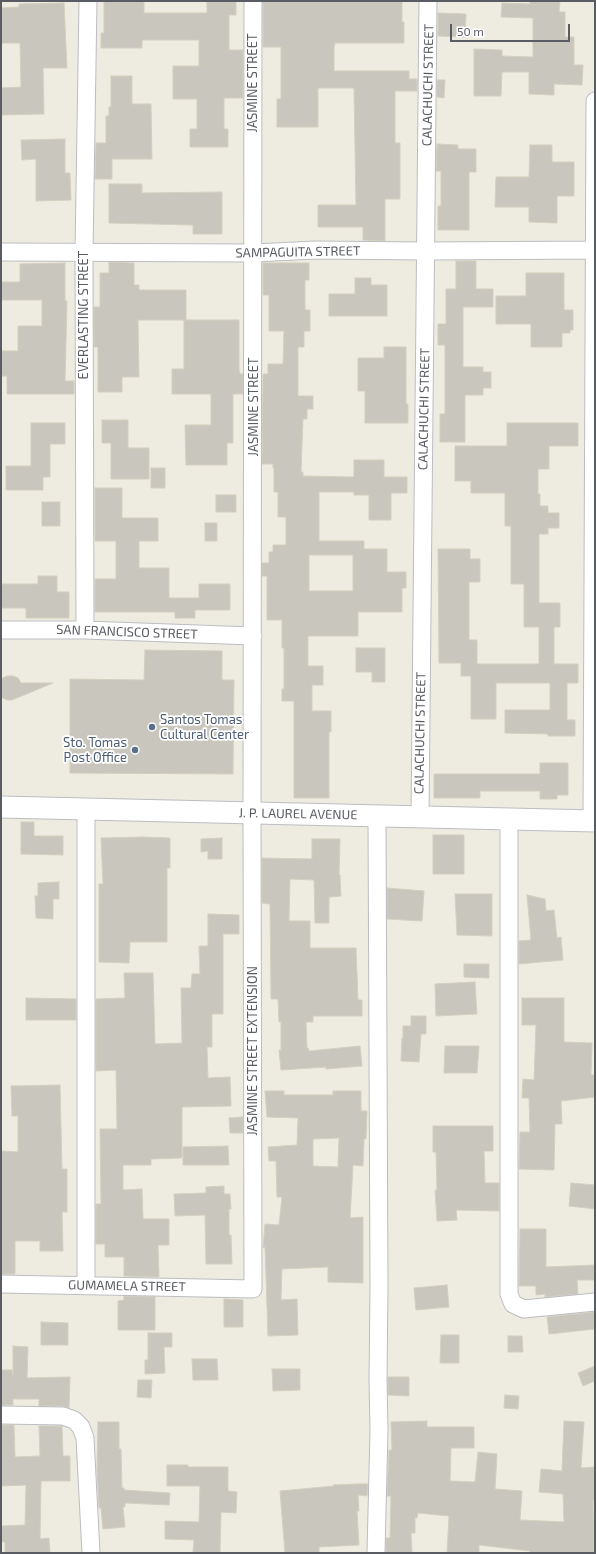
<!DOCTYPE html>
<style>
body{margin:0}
#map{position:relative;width:596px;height:1554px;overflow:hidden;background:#eeece0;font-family:"Exo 2",sans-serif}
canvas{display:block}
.frame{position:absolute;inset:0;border:2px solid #595c63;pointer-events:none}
.scale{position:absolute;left:450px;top:24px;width:120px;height:18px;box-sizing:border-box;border:2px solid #595c63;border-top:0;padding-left:5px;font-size:12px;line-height:14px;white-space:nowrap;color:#595c63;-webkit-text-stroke:3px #fff;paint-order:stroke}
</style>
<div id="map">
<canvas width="596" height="1554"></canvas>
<div class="frame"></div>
<div class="scale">50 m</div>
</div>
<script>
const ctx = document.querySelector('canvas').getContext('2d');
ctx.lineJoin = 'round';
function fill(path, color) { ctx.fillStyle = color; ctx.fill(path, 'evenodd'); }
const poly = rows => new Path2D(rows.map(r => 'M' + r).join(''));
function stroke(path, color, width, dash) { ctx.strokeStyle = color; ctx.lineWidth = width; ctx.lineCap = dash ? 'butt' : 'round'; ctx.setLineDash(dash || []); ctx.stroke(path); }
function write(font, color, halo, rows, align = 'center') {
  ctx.font = font + ' "Exo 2",sans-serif'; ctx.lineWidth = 3.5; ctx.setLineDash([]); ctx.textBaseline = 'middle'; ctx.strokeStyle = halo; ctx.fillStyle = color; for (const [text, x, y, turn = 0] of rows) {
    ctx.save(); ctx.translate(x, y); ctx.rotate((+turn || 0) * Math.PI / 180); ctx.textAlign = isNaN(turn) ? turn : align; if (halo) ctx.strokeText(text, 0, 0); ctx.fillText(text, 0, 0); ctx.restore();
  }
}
const building = poly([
 [104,1,144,1,144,13,207,13,207,1,236,1,236,15,229,15,229,50,243,50,243,98,224,98,224,129,228,129,228,147,190,147,190,129,197,129,197,99,173,99,173,66,199,66,199,40,142,40,142,48,101,48,101,33,104,33,104,1],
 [263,1,402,1,402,22,404,22,404,43,335,43,334,47,334,71,409,71,409,79,417,79,417,91,395,91,395,143,400,143,400,199,385,199,385,241,363,240,363,227,318,227,318,205,356,205,354,88,318,88,318,127,277,127,277,99,281,99,281,47,263,47,263,1],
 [530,1,560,1,559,12,565,12,565,37,574,37,574,65,583,65,582,85,554,84,554,95,529,94,529,72,502,72,501,96,474,96,474,49,502,50,502,56,533,57,533,18,501,17,502,3,530,4,530,1],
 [64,3,67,68,43,68,44,114,1,115,1,88,21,87,20,43,1,43,1,8,19,7,19,4,64,3],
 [438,13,466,14,465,37,438,36,438,13],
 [111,76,132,76,132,104,151,104,152,159,112,159,112,179,95,179,96,143,106,143,106,116,109,116,109,107,111,107,111,76],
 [437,80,445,80,444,98,437,97,437,80],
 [65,139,65,173,70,173,71,200,36,201,36,159,22,160,21,140,65,139],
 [437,144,458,145,458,149,476,149,476,172,469,172,469,230,438,230,438,206,441,206,441,171,436,171,437,144],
 [530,145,552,145,552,162,574,162,574,196,557,196,557,223,529,222,529,207,495,207,496,177,529,177,530,145],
 [109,184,142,184,142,193,222,192,222,234,193,234,193,225,109,223,109,184],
 [456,261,476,261,476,289,493,289,493,307,463,307,463,367,483,367,483,372,491,372,491,388,483,388,483,395,465,395,465,442,440,442,440,414,445,414,445,345,438,345,438,324,446,324,446,289,456,289,456,261],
 [109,262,134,263,134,285,139,285,139,290,186,290,186,320,239,320,239,369,240,374,243,374,243,394,233,394,233,443,227,443,227,465,186,465,185,425,211,425,211,394,172,394,172,369,184,369,184,320,138,320,139,377,122,377,122,392,98,392,98,347,94,347,94,307,100,307,100,273,109,273,109,262],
 [65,263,65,301,67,301,65,381,74,381,74,394,7,394,7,376,1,376,1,351,18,351,18,326,42,326,42,300,1,300,1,282,20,282,20,264,65,263],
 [263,263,309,263,309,280,305,280,305,310,310,310,310,331,304,331,304,347,298,347,298,396,313,396,313,409,307,409,307,419,303,419,301,472,303,472,303,476,354,477,354,460,384,460,384,477,407,477,407,493,391,493,391,520,369,520,369,495,354,495,354,492,319,492,319,541,364,541,364,549,387,549,387,572,406,572,406,588,402,588,402,612,358,612,358,636,308,636,308,666,323,666,323,685,312,685,312,711,331,711,331,732,329,732,329,798,294,798,294,701,282,701,282,689,284,689,284,648,282,648,282,620,267,620,267,576,262,576,262,563,269,563,269,552,273,552,273,545,286,545,286,517,278,517,278,492,274,492,274,468,273,468,273,464,262,464,263,374,268,374,268,364,283,364,284,331,269,331,269,295,263,295,263,263],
 [309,555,353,555,353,591,309,591,309,555],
 [526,273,564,273,564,310,573,310,573,330,570,330,570,333,562,333,562,347,531,347,531,324,496,324,496,296,526,296,526,273],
 [355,278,371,278,371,285,387,285,387,316,329,316,329,294,355,294,355,278],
 [384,347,406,347,406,404,408,404,408,423,365,423,365,391,358,391,358,358,384,358,384,347],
 [102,420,128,420,128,448,149,448,149,479,111,479,111,443,102,443,102,420],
 [31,423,65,423,65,444,50,444,50,477,43,477,43,490,6,490,6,466,31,466,31,423],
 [507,423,578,423,578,446,549,446,549,469,538,469,538,494,540,494,540,506,548,506,548,513,559,513,559,528,548,528,548,534,539,534,539,603,560,603,560,627,554,627,554,664,578,664,578,683,567,683,567,720,575,720,575,736,548,736,548,734,505,733,505,710,550,710,550,683,496,683,496,719,471,719,471,676,461,676,461,663,439,663,438,549,470,549,470,559,480,559,480,582,469,582,469,640,477,640,477,664,539,664,539,627,524,627,524,584,511,584,511,526,505,526,505,493,471,493,471,481,455,481,455,446,507,446,507,423],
 [151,468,165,468,165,488,151,488,151,468],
 [95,488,122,488,122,518,158,518,158,541,139,541,139,568,169,568,169,598,199,598,199,584,230,584,230,610,195,610,195,618,175,618,175,612,95,612,95,579,116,579,116,541,95,541,95,488],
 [216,495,236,495,236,512,216,512,216,495],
 [42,502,60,502,60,526,42,526,42,502],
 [205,523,217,523,217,541,205,541,205,523],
 [38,576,57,576,57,592,69,592,69,618,26,618,26,608,1,608,1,584,38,584,38,576],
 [356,648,385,648,385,682,372,682,372,672,356,672,356,648],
 [145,650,222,651,222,680,234,680,233,774,70,773,70,679,144,680,145,650],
 [7,676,13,676,18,678,21,683,53,683,12,700,7,700,1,697,1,679,7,676],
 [540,763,568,763,568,795,557,795,557,799,540,799,540,791,480,791,480,798,434,798,434,774,540,774,540,763],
 [21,822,34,822,34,836,63,836,63,855,21,854,21,822],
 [433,835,464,835,464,874,433,874,433,835],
 [143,837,170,838,170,868,167,868,167,942,130,942,129,963,99,962,99,884,103,884,101,838,143,837],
 [222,838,222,859,208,859,208,851,201,852,201,839,222,838],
 [312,839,340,839,339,875,340,875,341,896,329,897,329,923,315,923,314,880,290,879,289,921,310,921,310,948,356,948,358,1000,362,1000,362,1016,313,1016,313,1022,306,1022,307,1048,308,1048,309,1051,360,1046,362,1066,326,1069,326,1067,281,1070,279,1050,281,1050,281,1022,279,1022,278,999,271,999,270,904,262,903,262,858,312,859,312,839],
 [59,882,59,899,53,899,53,919,36,918,35,896,38,896,38,883,59,882],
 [387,888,424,891,422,921,387,919,387,888],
 [455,894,492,894,492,936,457,935,455,894],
 [527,895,545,899,546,911,554,910,557,938,561,937,563,960,519,964,519,941,531,940,527,895],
 [208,914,239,915,239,934,223,934,223,1014,212,1014,212,1047,207,1047,208,1078,230,1077,231,1106,182,1107,182,1158,151,1159,151,1165,123,1165,123,1190,142,1189,143,1219,169,1219,169,1245,158,1245,159,1277,124,1276,124,1257,105,1257,105,1244,96,1244,96,1204,101,1204,100,1129,117,1129,116,1070,96,1071,96,999,125,998,124,973,153,973,155,1044,182,1043,181,988,191,988,192,974,200,974,199,946,208,946,208,914],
 [464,964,489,964,489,978,464,977,464,964],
 [475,982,477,1014,436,1016,435,984,475,982],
 [26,998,76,999,76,1020,26,1020,26,998],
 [522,998,564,998,564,1042,592,1043,591,1075,595,1075,595,1097,561,1101,562,1124,555,1124,554,1170,519,1169,520,1132,530,1132,529,1098,522,1098,523,1079,534,1080,536,1025,522,1025,522,998],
 [411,1016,426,1016,426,1034,421,1034,419,1062,401,1061,402,1038,403,1038,403,1026,411,1026,411,1016],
 [445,1046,479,1046,477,1073,444,1073,445,1046],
 [60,1085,62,1169,67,1169,67,1212,62,1212,63,1251,40,1251,40,1241,15,1241,15,1274,1,1274,1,1151,18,1152,18,1116,12,1116,11,1086,60,1085],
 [265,1091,284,1091,284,1095,333,1095,333,1091,361,1091,361,1111,367,1111,366,1139,364,1139,363,1166,353,1165,350,1218,363,1217,363,1283,328,1282,328,1267,282,1269,281,1300,297,1299,298,1335,268,1336,265,1247,263,1248,265,1224,279,1225,282,1197,277,1197,276,1161,269,1161,268,1147,297,1145,298,1118,267,1117,265,1091],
 [339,1138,338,1167,313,1166,313,1139,339,1138],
 [243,1117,243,1133,230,1133,229,1118,243,1117],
 [433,1126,493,1126,493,1151,484,1151,485,1183,499,1183,499,1211,456,1210,457,1220,437,1221,435,1190,437,1190,436,1152,433,1152,433,1126],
 [228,1146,229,1165,183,1165,183,1147,228,1146],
 [571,1183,595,1185,595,1209,569,1206,571,1183],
 [224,1186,224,1194,230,1194,231,1209,229,1209,229,1235,231,1235,232,1264,206,1264,205,1215,175,1216,174,1194,206,1193,206,1187,224,1186],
 [520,1229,546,1229,546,1267,595,1265,595,1280,577,1280,578,1294,545,1297,545,1294,536,1295,536,1286,519,1286,520,1229],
 [447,1285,449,1307,416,1310,414,1288,447,1285],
 [124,1296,155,1297,155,1330,118,1330,118,1301,124,1300,124,1296],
 [224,1299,243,1300,243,1327,224,1327,224,1299],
 [595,1312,595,1329,549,1334,547,1317,595,1312],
 [41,1322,68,1323,68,1345,41,1345,41,1322],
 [148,1333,172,1333,172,1347,164,1347,165,1373,145,1374,145,1360,148,1360,148,1333],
 [441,1335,459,1335,459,1363,440,1363,441,1335],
 [508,1336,522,1336,523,1352,508,1352,508,1336],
 [13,1346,28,1347,27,1378,70,1377,69,1408,63,1406,39,1406,39,1399,13,1399,13,1405,1,1405,1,1370,12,1370,13,1377,13,1346],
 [192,1359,217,1359,218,1380,193,1380,192,1359],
 [595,1366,595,1381,583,1386,578,1373,595,1366],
 [272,1369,300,1369,300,1390,273,1391,272,1369],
 [388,1377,409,1377,409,1396,388,1395,388,1377],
 [138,1380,152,1380,151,1398,137,1397,138,1380],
 [505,1395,519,1396,518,1409,504,1408,505,1395],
 [427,1421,427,1427,474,1427,474,1448,451,1448,450,1481,475,1482,478,1452,497,1454,495,1489,522,1491,520,1520,564,1522,563,1494,539,1492,541,1469,562,1471,564,1421,584,1422,581,1468,595,1467,595,1500,593,1500,594,1553,530,1553,530,1551,479,1545,479,1553,447,1553,449,1516,418,1513,417,1518,415,1518,415,1533,411,1533,412,1553,386,1553,386,1538,390,1538,391,1496,387,1496,389,1450,392,1450,391,1422,427,1421],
 [98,1422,119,1422,119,1449,121,1449,122,1488,124,1488,124,1490,170,1493,169,1505,125,1503,125,1507,123,1507,125,1527,103,1529,101,1508,99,1508,97,1469,98,1422],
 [1,1425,14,1425,15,1457,40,1456,39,1426,62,1426,63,1456,70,1456,70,1481,41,1481,40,1539,49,1538,50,1553,5,1553,5,1542,2,1542,1,1526,25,1525,26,1485,1,1486,1,1425],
 [167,1465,188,1465,188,1467,228,1467,228,1491,237,1492,236,1513,221,1512,220,1553,193,1552,194,1540,165,1539,165,1521,199,1522,200,1486,167,1486,167,1465],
 [358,1484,368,1484,367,1496,358,1495,359,1511,357,1511,359,1545,319,1547,319,1553,285,1553,280,1491,334,1486,333,1485,358,1484]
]);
fill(building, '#c9c6bd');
stroke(building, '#d3cfbe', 1);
const minor = poly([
 [1,252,254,253,315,250,425,251,595,250],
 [1,630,85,630,253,636],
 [85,630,84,252,88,1],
 [420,817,428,1],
 [509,819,509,1294,513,1304,524,1309,595,1302],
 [592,821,595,101],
 [1,1284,253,1289,252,813,253,1],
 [86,1285,86,809],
 [1,1415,63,1416,74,1420,81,1427,85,1438,91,1553],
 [376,1553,379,1430,378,1380,379,1287,377,816]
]);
const tertiary = poly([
 [1,807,595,821]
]);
stroke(minor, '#bbbdc3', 19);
stroke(tertiary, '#bbbdc3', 23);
stroke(minor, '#fff', 17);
stroke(tertiary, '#fff', 21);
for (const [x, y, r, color] of [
 [152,727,4,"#5c6f8a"],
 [135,750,4,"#5c6f8a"]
]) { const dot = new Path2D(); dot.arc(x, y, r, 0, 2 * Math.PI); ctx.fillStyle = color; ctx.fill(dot); stroke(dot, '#fff', 1.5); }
write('13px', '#595c63', '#fff', [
 ["JASMINE STREET",253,83,-90],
 ["CALACHUCHI STREET",428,85,-89],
 ["SAMPAGUITA STREET",298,252,-1],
 ["EVERLASTING STREET",84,315,-90],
 ["JASMINE STREET",254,407,-90],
 ["CALACHUCHI STREET",424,409,-89],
 ["SAN FRANCISCO STREET",127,632,2],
 ["CALACHUCHI STREET",420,733,-89],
 ["J. P. LAUREL AVENUE",298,814,1],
 ["JASMINE STREET EXTENSION",253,1051,-90],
 ["GUMAMELA STREET",127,1286,1]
]);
write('13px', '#4e5e75', '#fff', [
 ["Santos Tomas",160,720],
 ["Cultural Center",160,735],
 ["Sto. Tomas",127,743,"right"],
 ["Post Office",127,758,"right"]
], 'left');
</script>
